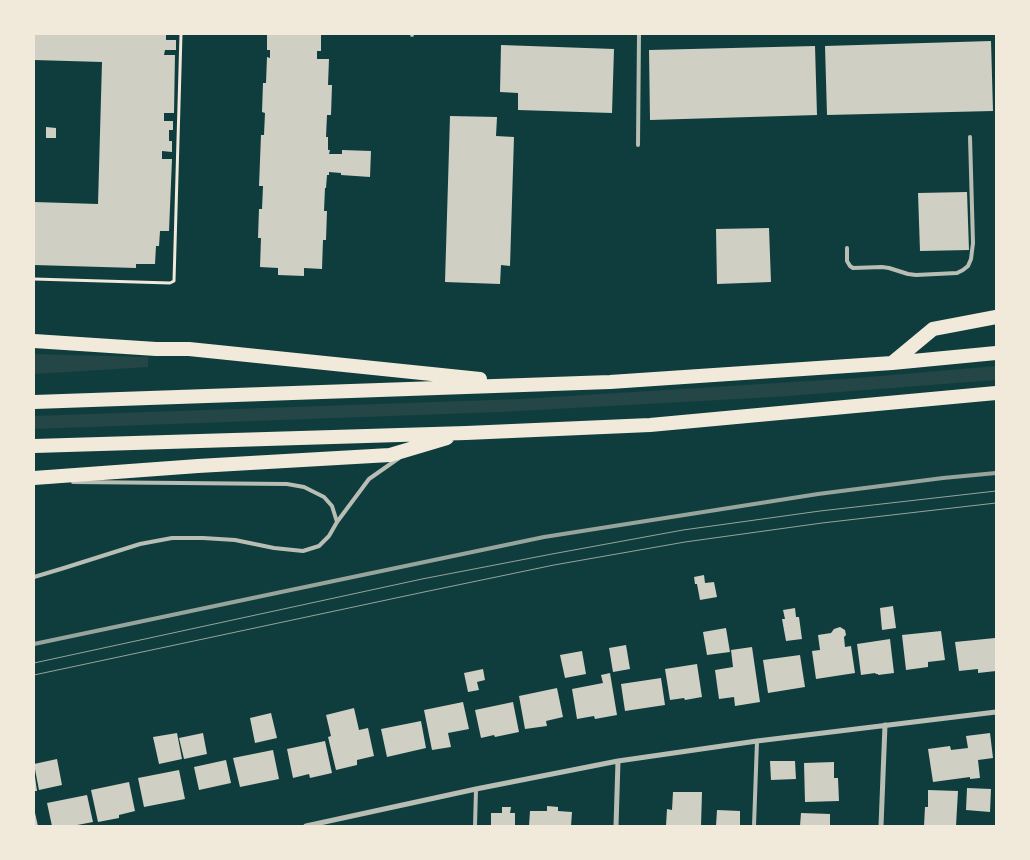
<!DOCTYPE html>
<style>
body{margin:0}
#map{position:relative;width:1030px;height:860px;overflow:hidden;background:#0f3d3e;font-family:"DM Sans",sans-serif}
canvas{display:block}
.frame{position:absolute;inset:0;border:35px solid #f1e9da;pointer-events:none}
</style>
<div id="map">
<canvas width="1030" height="860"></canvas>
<div class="frame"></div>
</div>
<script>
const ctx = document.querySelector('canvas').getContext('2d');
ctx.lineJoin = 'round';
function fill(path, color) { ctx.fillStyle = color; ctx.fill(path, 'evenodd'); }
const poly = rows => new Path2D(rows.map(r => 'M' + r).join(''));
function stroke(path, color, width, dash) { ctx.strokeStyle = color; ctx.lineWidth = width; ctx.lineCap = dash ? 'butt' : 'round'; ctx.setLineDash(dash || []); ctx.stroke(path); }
fill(poly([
 [34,354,148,357,148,367,34,374],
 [996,366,996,380,774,397,500,412,34,429,34,416,521,399,858,378]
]), '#244646');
fill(poly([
 [34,34,166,34,166,40,176,40,176,50,165,50,164,55,175,55,174,113,164,113,164,121,173,121,173,130,169,130,169,141,172,141,172,152,162,151,162,159,172,159,169,231,160,231,159,246,156,246,155,264,136,264,136,268,34,265,34,202,98,204,102,62,34,60],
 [267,34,321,34,321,51,317,51,317,59,329,59,328,85,332,85,331,115,327,115,326,137,328,137,328,150,330,150,329,154,342,154,342,150,371,151,370,177,341,175,341,173,329,172,329,175,327,175,326,188,325,188,324,211,327,211,326,240,323,240,322,269,304,268,304,276,278,275,278,268,260,267,261,238,258,238,259,209,262,209,263,186,259,186,261,135,264,135,265,113,262,112,263,83,266,83,267,57,270,58,270,50,267,50],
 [991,41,993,111,827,115,825,46],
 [501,45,614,49,612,113,518,110,518,93,500,92],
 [815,46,817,115,650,120,649,50],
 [450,116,497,117,496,136,514,137,510,266,501,265,500,284,445,282],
 [46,127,56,128,56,138,46,138],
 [967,192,969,250,920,251,918,193],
 [769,228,771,282,717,284,716,229],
 [704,575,705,583,714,582,717,597,700,600,697,584,695,584,694,577],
 [893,606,896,628,882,630,880,608],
 [795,608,796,617,799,617,802,639,786,641,782,619,785,619,783,610],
 [840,627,845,630,846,635,844,637,845,647,851,646,855,673,816,679,812,651,820,650,818,635,831,633,834,629],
 [726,628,730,652,707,655,703,632],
 [941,631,945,660,928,662,928,667,906,670,902,635],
 [995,638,996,650,996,671,978,673,978,669,959,671,955,642],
 [890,639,894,673,878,675,878,674,876,674,875,673,861,675,857,644],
 [626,645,630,669,613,672,609,648],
 [752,647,760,702,735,706,734,697,719,699,715,670,733,667,731,650],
 [582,651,586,674,565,678,560,655],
 [800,655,805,687,768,693,763,660],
 [697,664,702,697,685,700,684,698,670,700,665,669],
 [483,669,485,680,477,682,479,690,468,692,464,673],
 [610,673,617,715,595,719,594,716,577,719,572,689,603,683,601,675],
 [661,678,665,705,625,711,621,684],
 [557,688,563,717,546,721,547,726,525,729,519,696],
 [463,702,469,729,448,733,451,747,432,750,424,710],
 [513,702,519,732,495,737,494,735,481,738,475,710],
 [354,708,359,730,368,728,374,756,357,760,357,765,336,770,328,737,331,736,326,715],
 [271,713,277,738,255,743,250,718],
 [421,721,426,748,387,757,381,729],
 [177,733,182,759,159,764,153,737],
 [203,733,207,754,184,759,179,738],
 [990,733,993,758,978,760,980,778,970,779,970,777,933,782,928,749,950,746,951,750,968,748,966,736],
 [325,741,332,773,310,778,309,774,293,778,287,749],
 [273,750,279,779,240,787,233,758],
 [57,759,62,785,39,790,34,764],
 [226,760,231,783,199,790,194,767],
 [770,761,795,761,796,779,771,780],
 [834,762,834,778,838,778,839,801,805,802,804,763],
 [179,770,185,799,144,807,138,778],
 [34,777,35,777,37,791,34,791],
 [129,782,135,811,119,815,119,818,98,822,91,790],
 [967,788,991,789,990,812,966,810],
 [928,790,958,791,956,826,924,826,925,807,928,807],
 [673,792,702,792,701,826,666,826,667,809,672,810],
 [87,795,93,822,72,826,52,826,47,803],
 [547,806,558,807,558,811,572,812,571,826,529,826,530,811,547,811],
 [502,807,511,807,510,813,515,813,515,826,491,826,491,813,502,813],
 [717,810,740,811,740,826,716,826],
 [34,813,35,813,38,826,34,826],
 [801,813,830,814,830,826,800,826]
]), '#cfcfc3');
stroke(poly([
 [34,279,170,283,174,281,181,34]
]), '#f1e9da', 3);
stroke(poly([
 [412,35,412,34],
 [638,145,639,34],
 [847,248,847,261,850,266,853,268,882,267,889,268,908,274,916,275,957,273,963,270,968,266,971,259,973,243,970,137],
 [73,482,287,484,304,487,324,497,332,506,337,522],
 [34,577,64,568,140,544,172,538,203,538,235,540,274,548,303,551,319,546,329,536,337,522,369,479,399,458],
 [475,826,476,789],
 [754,826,757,741]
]), '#b8beb3', 4);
stroke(poly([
 [306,826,476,789,618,761,757,741,996,712],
 [616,826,618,761],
 [881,826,885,725]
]), '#b8beb3', 5);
stroke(poly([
 [34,341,156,349,189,349,480,379],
 [892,363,933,329,996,317],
 [34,402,610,382,892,363,996,353],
 [34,446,466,433,650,425,996,393],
 [34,478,198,466,390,455,447,438]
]), '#f1e9da', 14);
stroke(poly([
 [34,663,422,579,552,554,683,530,820,511,996,491],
 [34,675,424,592,554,565,685,542,822,523,996,503]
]), '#97a49c', 1);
stroke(poly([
 [34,644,286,591,544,537,818,494,943,478,996,473]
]), '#97a49c', 4);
</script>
